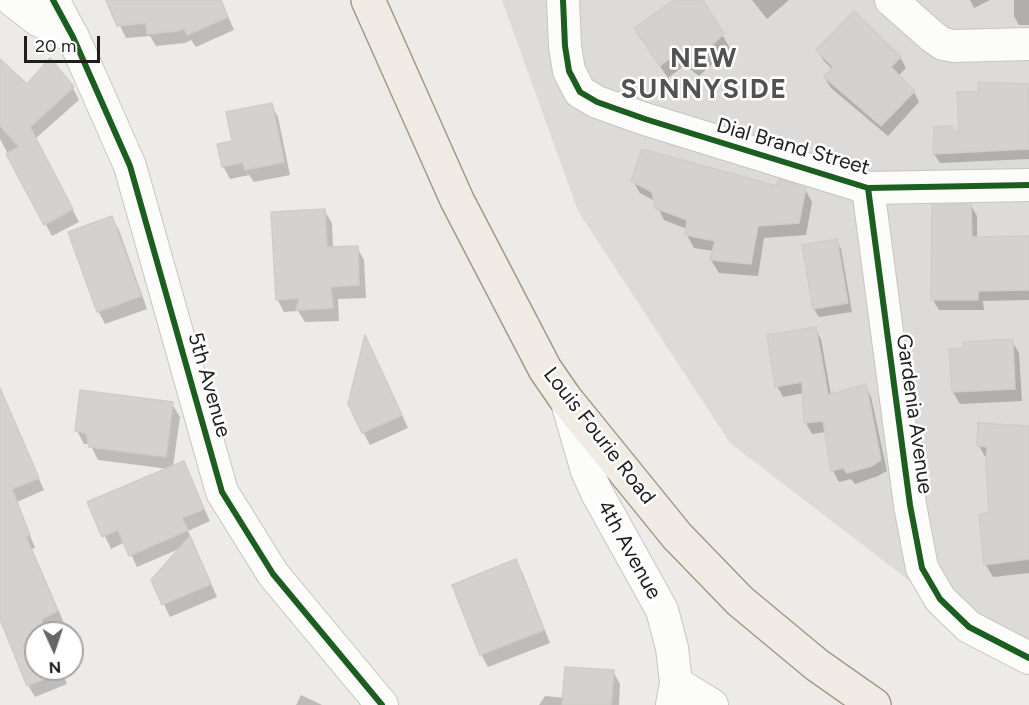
<!DOCTYPE html>
<style>
body{margin:0}
#map{position:relative;width:1029px;height:705px;overflow:hidden;background:#edebe7;font-family:Figtree,sans-serif}
canvas{display:block}
.north{position:absolute;left:24px;top:621px;width:60px;height:60px;box-sizing:border-box;background:#fff;border:2px solid #a5a5a5;border-radius:50%;rotate:177deg;font-size:16px;font-weight:700;line-height:24px;text-align:center;color:#1f1f1f}
.north::after{content:'';display:block;margin:auto;width:21px;height:27px;background:#676665;clip-path:polygon(50% 0,100% 100%,50% 72%,0 100%)}
.scale{position:absolute;left:24px;top:36px;width:76px;height:27px;box-sizing:border-box;border:3px solid #1f1f1f;border-top:0;padding-left:8px;font-size:18px;line-height:21px;white-space:nowrap;color:#1f1f1f;-webkit-text-stroke:4px #fff;paint-order:stroke}
</style>
<div id="map">
<canvas width="1029" height="705"></canvas>
<div class="north">N</div>
<div class="scale">20 m</div>
</div>
<script>
const ctx = document.querySelector('canvas').getContext('2d');
ctx.lineJoin = 'round';
function fill(path, color) { ctx.fillStyle = color; ctx.fill(path, 'evenodd'); }
const poly = rows => new Path2D(rows.map(r => 'M' + r).join(''));
function stroke(path, color, width, dash) { ctx.strokeStyle = color; ctx.lineWidth = width; ctx.lineCap = dash ? 'butt' : 'round'; ctx.setLineDash(dash || []); ctx.stroke(path); }
function write(font, color, halo, rows, align = 'center') {
  ctx.font = font + ' Figtree,sans-serif'; ctx.lineWidth = 5; ctx.setLineDash([]); ctx.textBaseline = 'middle'; ctx.strokeStyle = halo; ctx.fillStyle = color; for (const [text, x, y, turn = 0] of rows) {
    ctx.save(); ctx.translate(x, y); ctx.rotate((+turn || 0) * Math.PI / 180); ctx.textAlign = isNaN(turn) ? turn : align; if (halo) ctx.strokeText(text, 0, 0); ctx.fillText(text, 0, 0); ctx.restore();
  }
}
fill(poly([
 [502,0,1029,0,1029,667,1009,657,730,443,578,211]
]), '#dcdbd9');
fill(poly([
 [107,0,221,0,234,30,196,47,191,40,185,43,156,46,150,36,126,38],
 [677,0,701,0,730,48,699,76,685,65,668,78,643,41],
 [752,0,789,0,767,19],
 [970,0,990,0,974,8],
 [1014,0,1029,0,1029,25,1019,25,1014,16],
 [818,51,900,57,906,68,898,76,914,92,919,102,888,136,831,88,825,78,833,70,824,61],
 [0,61,27,87,73,88,79,100,35,139,79,222,52,236,0,139],
 [1027,85,1029,89,1029,159,940,163,934,154,960,138,981,93],
 [271,104,278,117,290,175,254,182,249,175,230,179,223,166,234,143],
 [633,181,805,189,812,202,806,235,764,238,758,276,719,273,711,260,714,251,694,248,687,235,687,229,664,220,655,201,640,193],
 [971,206,977,216,977,239,1029,237,1029,300,983,301,984,310,939,310,933,300],
 [324,210,332,223,333,249,357,247,364,260,366,298,338,299,339,321,305,322,298,311,284,312,277,299],
 [112,218,119,230,147,309,105,324,98,311],
 [836,241,841,249,852,312,819,317,814,309,803,246],
 [815,328,821,339,831,395,865,386,871,397,887,471,878,476,855,484,851,479,839,482,833,471,826,432,812,434,806,423,804,393,783,397,777,386],
 [1012,341,1019,353,1022,401,960,404,953,392,965,350],
 [372,350,408,428,370,445,363,432],
 [172,404,180,417,173,467,183,463,210,521,188,531,217,597,170,617,152,580,181,548,137,567,125,542,111,549,89,503,169,469,98,460,90,444,84,444,77,431],
 [7,408,44,490,17,502,35,548,32,549,64,623,46,631,47,633,36,633,36,669,61,669,67,684,35,697,28,685,0,615,0,411],
 [1029,427,1029,573,993,577,986,565,991,513,988,459,986,458,979,446],
 [515,561,523,574,550,643,488,667,481,654],
 [613,671,620,684,619,705,539,705,545,696,565,698],
 [301,695,322,705,296,705]
]), '#0003');
const building = poly([
 [106,0,221,0,228,17,187,35,184,28,178,31,147,34,146,23,117,26,106,0],
 [674,0,703,0,724,34,691,64,677,53,660,66,634,28,674,0],
 [854,11,901,57,891,67,915,91,881,126,824,77,833,67,816,50,854,11],
 [50,58,74,87,30,127,73,209,44,225,6,154,19,147,0,126,0,59,27,84,50,58],
 [978,82,1028,84,1029,149,933,154,934,127,951,126,959,134,957,92,979,92,978,82],
 [272,103,284,162,245,170,243,162,222,167,217,144,232,141,226,112,272,103],
 [642,149,777,186,779,179,806,188,799,223,758,226,751,264,710,260,715,241,685,235,687,220,655,208,652,192,631,181,642,149],
 [971,204,972,237,1029,236,1029,290,978,291,978,300,931,300,932,205,971,204],
 [325,209,327,247,358,246,359,285,331,287,333,308,296,310,299,298,276,300,271,212,325,209],
 [112,216,141,296,97,312,68,232,112,216],
 [837,239,848,303,813,309,802,245,837,239],
 [816,327,828,395,866,384,881,460,872,466,847,473,843,468,831,471,823,421,804,423,802,382,775,387,767,335,816,327],
 [365,335,402,415,362,433,348,404,365,335],
 [1013,339,1015,389,952,392,949,349,963,348,963,342,1013,339],
 [0,388,39,478,12,489,30,535,26,537,58,611,41,619,46,633,36,633,36,669,61,669,62,672,27,686,0,619,0,388],
 [80,390,173,402,166,457,89,447,86,433,75,431,80,390],
 [978,423,1029,426,1029,559,984,565,979,515,989,512,986,467,987,447,977,446,978,423],
 [184,461,204,509,182,518,188,530,129,556,118,530,102,537,87,502,184,461],
 [190,536,211,584,162,605,151,580,190,536],
 [516,559,544,630,480,655,452,585,516,559],
 [565,667,614,670,611,705,562,705,565,667]
]);
fill(building, '#d4d1ce');
stroke(building, '#d0cdc9', 1.5);
const minor = poly([
 [12,0,38,20,73,37],
 [53,0,73,37,130,166,222,492,273,574,382,705],
 [563,0,565,46,569,71,580,92,597,102,645,119,868,188,1029,185],
 [891,0,933,37,943,44,954,46,1029,44],
 [868,188,910,505,922,568,940,599,969,627,1029,658],
 [566,399,587,471,597,493,662,610,672,648,676,683,672,705],
 [676,683,712,705]
]);
const major = poly([
 [368,0,457,200,545,369,565,398,677,536,740,601,817,665,874,705]
]);
stroke(minor, '#c6c5c3', 34);
stroke(major, '#a39a85', 36);
stroke(minor, '#fcfcfb', 32);
stroke(major, '#f0ece5', 33);
stroke(poly([
 [53,0,73,37,130,166,222,492,273,574,382,705],
 [563,0,565,46,569,71,580,92,597,102,645,119,868,188,1029,185],
 [868,188,910,505,922,568,940,599,969,627,1029,658]
]), '#1b5e20', 6);
write('21px', '#1f1f1f', '#fff', [
 ["Dial Brand Street",793,147,16],
 ["5th Avenue",209,385,74],
 ["Gardenia Avenue",914,414,82],
 ["Louis Fourie Road",599,436,52],
 ["4th Avenue",629,550,61]
]);
ctx.letterSpacing = '1.5px';
write('bold 27px', '#525252', '#fff', [
 ["NEW",704,59],
 ["SUNNYSIDE",704,90]
]);
ctx.letterSpacing = '0px';
</script>
